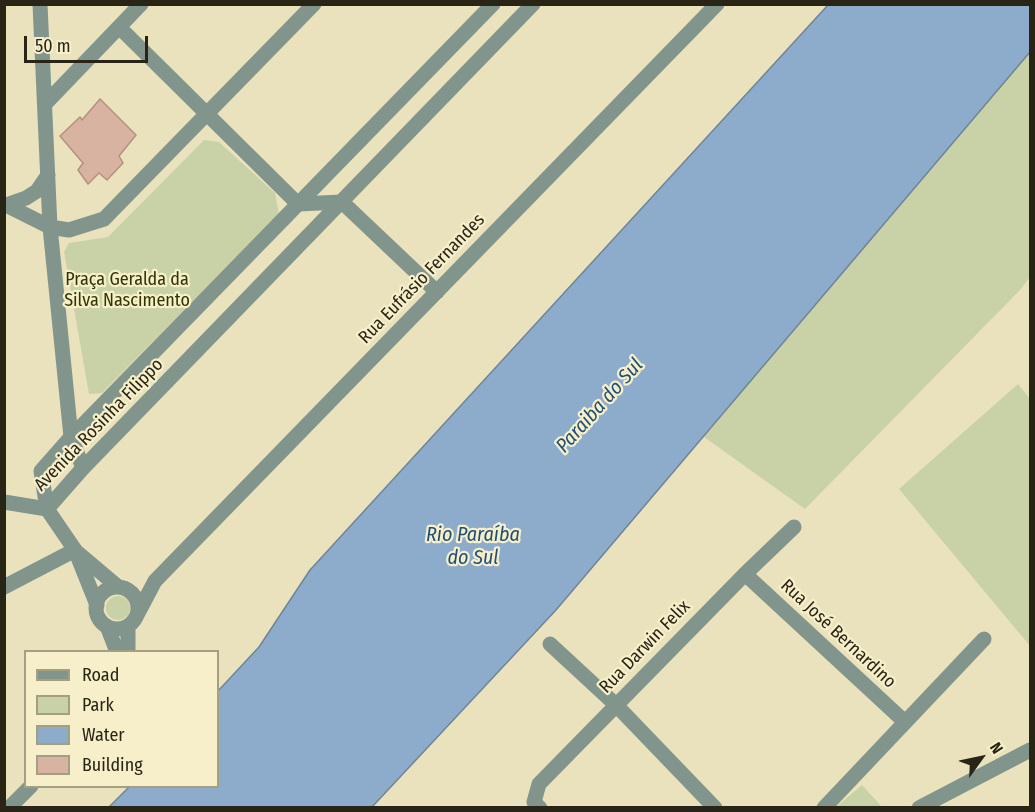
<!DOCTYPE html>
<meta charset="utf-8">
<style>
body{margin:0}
#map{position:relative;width:1035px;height:812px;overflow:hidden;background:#eae2bd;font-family:"Fira Sans Condensed",sans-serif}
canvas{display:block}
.frame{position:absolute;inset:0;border:6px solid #282517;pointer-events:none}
.legend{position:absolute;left:24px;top:650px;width:195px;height:138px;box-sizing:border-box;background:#f7efc9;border:2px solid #a49e82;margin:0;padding:8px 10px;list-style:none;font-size:18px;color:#282517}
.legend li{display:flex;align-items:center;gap:12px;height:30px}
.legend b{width:30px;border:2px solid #a49e82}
.north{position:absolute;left:951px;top:728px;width:60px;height:60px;-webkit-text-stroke:4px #f7efc9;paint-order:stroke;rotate:57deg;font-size:16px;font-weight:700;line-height:24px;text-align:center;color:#282517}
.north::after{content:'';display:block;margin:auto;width:21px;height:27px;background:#282517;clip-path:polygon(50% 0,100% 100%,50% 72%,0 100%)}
.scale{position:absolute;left:24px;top:36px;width:124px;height:27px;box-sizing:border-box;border:3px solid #282517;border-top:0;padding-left:8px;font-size:18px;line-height:21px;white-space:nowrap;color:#282517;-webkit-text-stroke:4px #f7efc9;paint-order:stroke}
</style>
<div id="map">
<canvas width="1035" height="812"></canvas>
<div class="frame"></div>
<ul class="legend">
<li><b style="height:8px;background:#81958c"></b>Road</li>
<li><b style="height:16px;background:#c9d2a7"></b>Park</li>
<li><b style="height:16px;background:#8daccc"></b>Water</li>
<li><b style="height:16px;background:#d8b3a2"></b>Building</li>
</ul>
<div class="north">N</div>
<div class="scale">50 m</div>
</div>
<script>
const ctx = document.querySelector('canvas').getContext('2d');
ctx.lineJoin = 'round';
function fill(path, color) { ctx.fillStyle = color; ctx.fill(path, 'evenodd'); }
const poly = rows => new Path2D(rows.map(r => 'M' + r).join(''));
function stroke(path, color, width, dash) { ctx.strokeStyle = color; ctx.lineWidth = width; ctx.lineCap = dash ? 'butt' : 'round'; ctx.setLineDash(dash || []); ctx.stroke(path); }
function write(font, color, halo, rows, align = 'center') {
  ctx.font = font + ' "Fira Sans Condensed",sans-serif'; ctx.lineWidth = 4.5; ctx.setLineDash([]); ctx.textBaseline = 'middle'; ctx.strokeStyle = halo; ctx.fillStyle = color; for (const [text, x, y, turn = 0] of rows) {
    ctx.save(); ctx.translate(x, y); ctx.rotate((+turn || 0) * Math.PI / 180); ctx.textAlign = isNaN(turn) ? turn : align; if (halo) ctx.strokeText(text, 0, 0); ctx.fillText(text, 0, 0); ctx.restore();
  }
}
fill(poly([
 [1030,46,1030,277,1020,290,805,509,704,437],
 [204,140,219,142,275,193,279,214,102,393,89,394,64,252,69,243,108,237],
 [1018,384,1030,399,1030,646,899,489],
 '106 608a12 12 0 1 1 24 0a12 12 0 1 1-24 0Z',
 [862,785,882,807,836,807]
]), '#c9d2a7');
const water = poly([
 [828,5,1030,5,1030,52,556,610,372,807,109,807,129,787,218,786,218,691,259,647,310,570,828,5]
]);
fill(water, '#8daccc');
stroke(water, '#6f8496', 1.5);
const building = poly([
 [100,99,136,135,119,156,123,163,107,180,99,173,88,184,78,170,83,163,60,136,80,117,82,120,100,99]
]);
fill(building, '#d8b3a2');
stroke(building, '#b4907f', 1.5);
stroke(poly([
 [40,4,50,227,71,437,83,468],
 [119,27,298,204,342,202,437,292],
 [45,104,141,4],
 [4,204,50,227,69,230,104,219,314,4],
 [6,205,26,198,37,191,48,175],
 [4,502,47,509],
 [745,574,905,722],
 [4,587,75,550],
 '96 608a21 21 0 1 1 42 0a21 21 0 1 1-42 0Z',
 [137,615,155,581,717,4],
 [107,626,117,652],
 [128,626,128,652],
 [550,644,616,705,715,808],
 [9,808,31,786],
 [540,808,534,802,539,784,745,574,794,527],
 [824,808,984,639]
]), '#81958c', 15);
stroke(poly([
 [47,509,83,468,533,4],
 [78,553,117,586],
 [97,605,75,550,47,509,41,471,71,437,493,4],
 [919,808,1030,750]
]), '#81958c', 15);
write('18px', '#282517', '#f7efc9', [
 ["Rua Eufrásio Fernandes",422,279,-46],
 ["Avenida Rosinha Filippo",99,425,-46],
 ["Rua José Bernardino",838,634,43],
 ["Rua Darwin Felix",645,647,-46]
]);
write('18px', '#303603', '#f7efc9', [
 ["Praça Geralda da",127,280],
 ["Silva Nascimento",127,301]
]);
write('italic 20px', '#1f4e79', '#f7efc9', [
 ["Paraiba do Sul",600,406,-48],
 ["Rio Paraíba",473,535],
 ["do Sul",473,558]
]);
</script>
